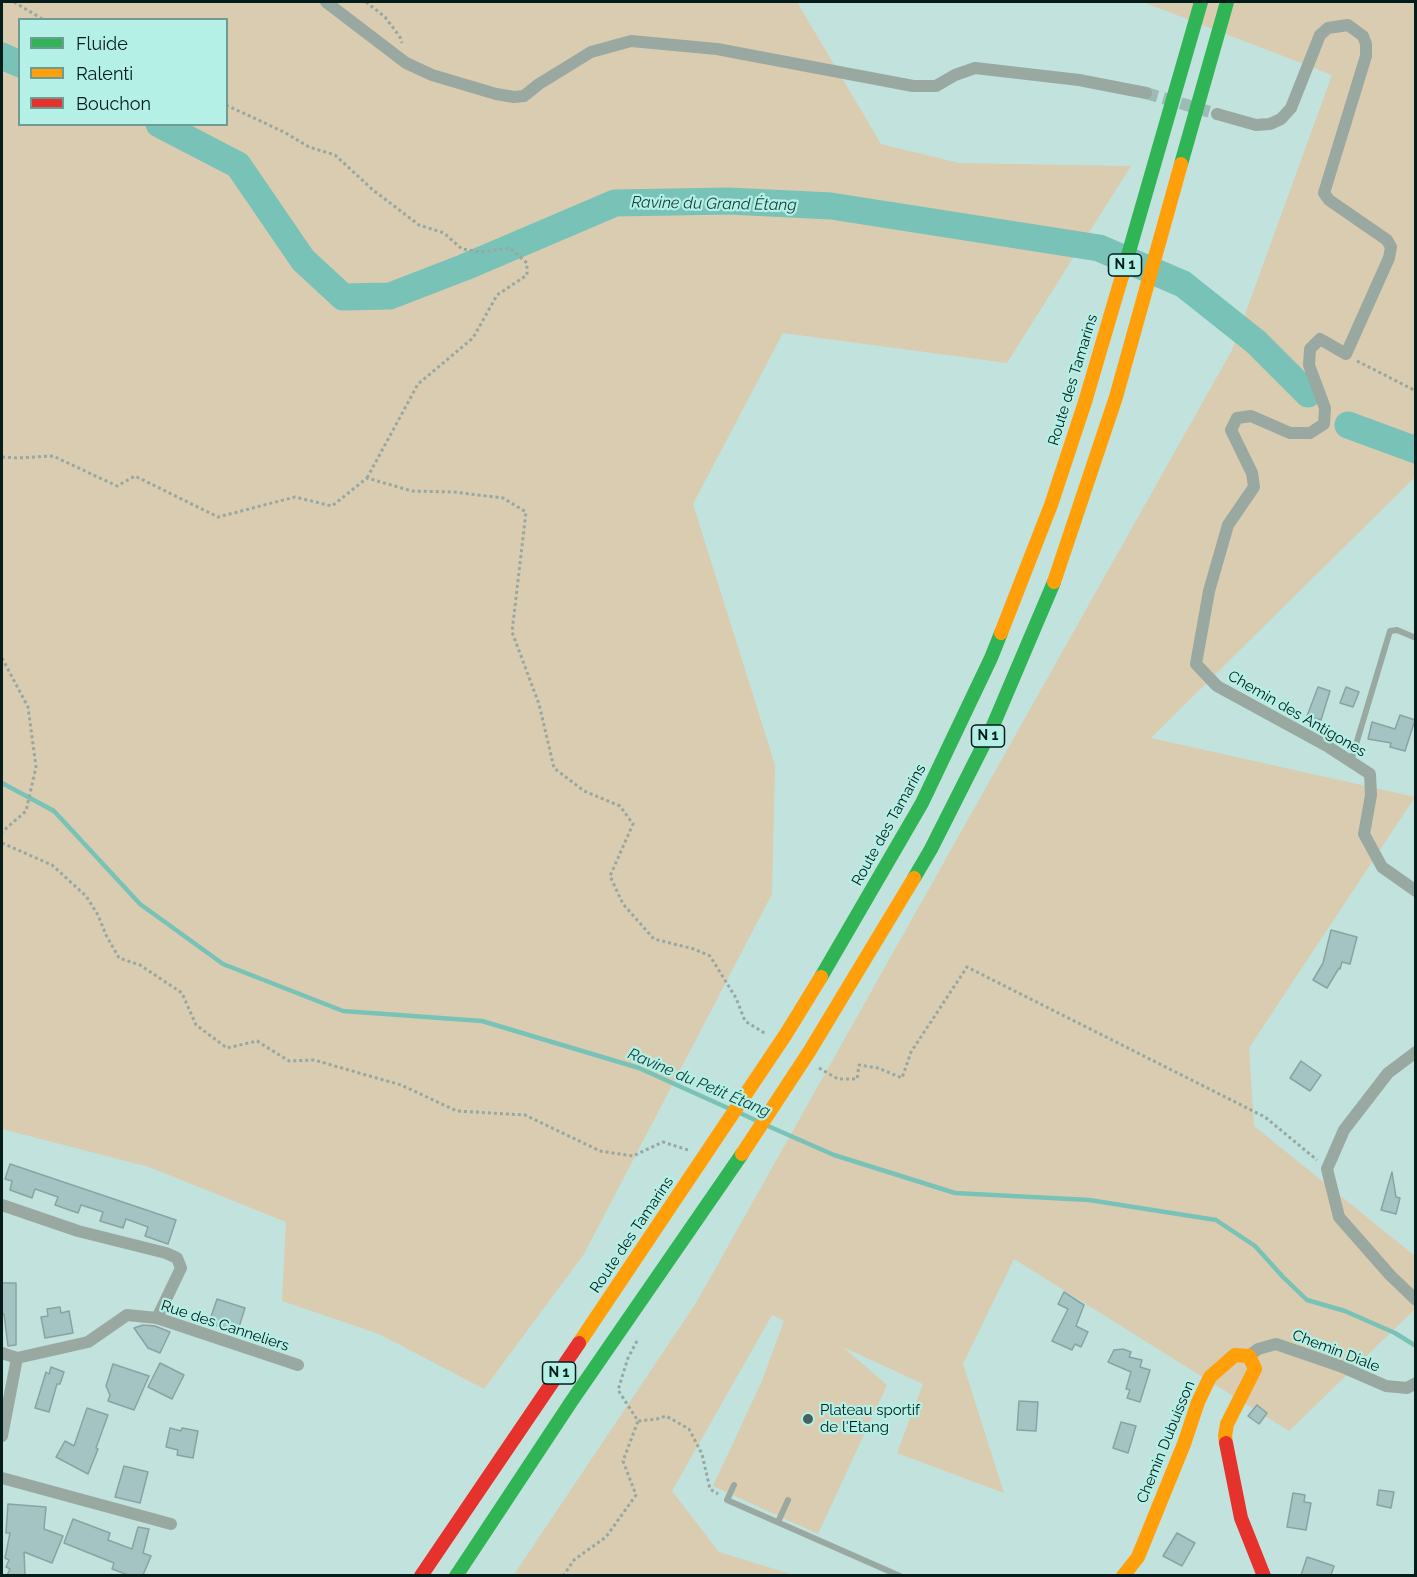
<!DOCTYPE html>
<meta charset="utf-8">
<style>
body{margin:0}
#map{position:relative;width:1417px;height:1577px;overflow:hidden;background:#c2e2dd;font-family:Raleway,sans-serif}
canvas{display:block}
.frame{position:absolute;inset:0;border:3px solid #051d1a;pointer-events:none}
.legend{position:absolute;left:18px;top:18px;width:210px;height:108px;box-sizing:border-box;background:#b4f0e6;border:2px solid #6e9c94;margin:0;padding:8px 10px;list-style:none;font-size:18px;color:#051d1a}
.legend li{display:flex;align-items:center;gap:12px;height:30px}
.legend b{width:30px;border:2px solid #6e9c94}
</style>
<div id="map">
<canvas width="1417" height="1577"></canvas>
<div class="frame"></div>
<ul class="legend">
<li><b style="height:8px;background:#30b455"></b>Fluide</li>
<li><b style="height:8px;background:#ff9f0a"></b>Ralenti</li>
<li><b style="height:8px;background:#e5322d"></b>Bouchon</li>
</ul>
</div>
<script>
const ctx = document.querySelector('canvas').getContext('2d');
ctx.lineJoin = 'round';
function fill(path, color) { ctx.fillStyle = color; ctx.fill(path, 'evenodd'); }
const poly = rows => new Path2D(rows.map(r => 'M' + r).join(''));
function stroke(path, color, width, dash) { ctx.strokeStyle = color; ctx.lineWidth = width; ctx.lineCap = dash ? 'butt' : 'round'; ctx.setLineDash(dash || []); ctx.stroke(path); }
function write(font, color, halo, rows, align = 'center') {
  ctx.font = font + ' Raleway,sans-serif'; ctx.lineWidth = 4.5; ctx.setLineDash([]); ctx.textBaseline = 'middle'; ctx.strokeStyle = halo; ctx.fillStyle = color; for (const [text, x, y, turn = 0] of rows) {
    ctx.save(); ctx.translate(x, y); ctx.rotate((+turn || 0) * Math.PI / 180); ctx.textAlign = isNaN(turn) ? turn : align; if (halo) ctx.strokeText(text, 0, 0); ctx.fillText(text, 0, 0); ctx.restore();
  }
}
fill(poly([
 [2,2,797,2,881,144,959,163,1131,166,1007,363,783,333,693,504,775,765,772,894,584,1254,484,1389,379,1334,282,1301,286,1222,149,1167,2,1129],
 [20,20,226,20,226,124,20,124],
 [1143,2,1415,2,1415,477,1151,738,1415,797,1249,1048,1254,1126,1415,1256,1415,1309,1289,1431,1014,1259,963,1364,1004,1493,897,1453,923,1384,843,1347,887,1385,818,1534,713,1486,762,1381,784,1321,772,1315,672,1491,719,1552,794,1575,513,1576,696,1303,1232,350,1332,75]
]), '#daccb0');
stroke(poly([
 [2,783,54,811,140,904,223,964,343,1011,482,1021,639,1068,730,1109],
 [740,1113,757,1121],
 [768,1126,834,1155,955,1193,1089,1200,1216,1220,1255,1246,1283,1277,1307,1300,1345,1311,1395,1333,1416,1346]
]), '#78c2b7', 4.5);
stroke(poly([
 [2,56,20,64],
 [159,124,238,165,303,260,343,297,390,296,465,267,615,203,729,201,831,206,1099,248,1183,284,1256,342,1308,394],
 [1348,425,1416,450]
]), '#78c2b7', 27);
const building = poly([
 [1318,687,1330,691,1321,720,1307,716,1318,687],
 [1346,687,1359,692,1353,707,1340,703,1346,687],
 [1400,715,1415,720,1405,751,1390,747,1391,743,1368,739,1372,722,1395,729,1400,715],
 [1331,930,1357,937,1350,964,1342,962,1340,969,1339,968,1327,988,1313,980,1323,963,1331,930],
 [1301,1061,1321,1075,1310,1091,1290,1078,1301,1061],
 [10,1164,176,1220,168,1244,145,1236,148,1227,126,1219,123,1228,100,1221,103,1212,81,1205,78,1213,55,1205,58,1197,35,1189,32,1198,10,1190,12,1181,5,1179,10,1164],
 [1392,1172,1396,1197,1400,1198,1396,1214,1381,1210,1392,1172],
 [2,1283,16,1283,16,1345,8,1346,4,1314,2,1314,2,1283],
 [1064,1292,1084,1305,1076,1326,1088,1332,1081,1347,1075,1344,1072,1350,1052,1341,1068,1309,1058,1304,1064,1292],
 [217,1299,245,1308,237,1333,209,1323,217,1299],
 [60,1307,61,1313,69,1311,73,1333,45,1338,41,1317,48,1316,47,1309,60,1307],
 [143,1325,155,1326,170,1332,160,1353,148,1348,134,1328,143,1325],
 [1123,1349,1131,1352,1129,1357,1142,1360,1140,1367,1150,1370,1140,1402,1127,1398,1130,1390,1126,1389,1131,1372,1108,1362,1114,1350,1123,1349],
 [160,1363,184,1375,172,1399,148,1387,160,1363],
 [113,1364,149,1376,134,1410,108,1401,110,1395,106,1386,113,1364],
 [51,1367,64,1372,60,1384,57,1384,49,1412,35,1408,46,1372,49,1374,51,1367],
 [1019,1401,1038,1402,1036,1431,1017,1430,1019,1401],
 [1257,1405,1267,1413,1259,1424,1248,1416,1257,1405],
 [87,1408,108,1415,96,1448,98,1449,88,1474,56,1457,65,1441,74,1446,87,1408],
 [1121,1422,1136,1426,1128,1453,1113,1448,1121,1422],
 [170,1428,181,1431,182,1428,198,1431,193,1458,177,1455,178,1450,166,1447,170,1428],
 [124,1466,148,1472,140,1503,115,1497,124,1466],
 [1379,1490,1394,1492,1391,1508,1377,1505,1379,1490],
 [1293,1493,1305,1495,1304,1502,1311,1503,1306,1530,1287,1527,1293,1493],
 [8,1504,46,1507,44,1529,63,1536,52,1563,24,1552,25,1575,7,1575,10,1569,6,1567,9,1560,5,1558,10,1533,6,1533,8,1504],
 [73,1519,110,1533,108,1540,132,1549,138,1527,149,1529,143,1553,151,1556,143,1575,128,1575,112,1569,114,1563,64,1543,73,1519],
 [1177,1533,1195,1543,1182,1566,1163,1556,1177,1533],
 [1307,1557,1334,1566,1331,1575,1301,1575,1307,1557]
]);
fill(building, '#a3c4c3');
stroke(building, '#89a3a2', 1.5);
stroke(poly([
 [1146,93,1217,114]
]), '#9cbbb6', 12, [12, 6]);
stroke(poly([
 [14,2,44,20],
 [366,2,385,17,400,37,402,43],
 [226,105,284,132,309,147,335,155,373,190,419,225,444,233,462,249,481,252,510,248,527,263,527,275,497,295,473,338,418,384,367,478],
 [1357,361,1416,391],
 [2,457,17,458,53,456,117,486,135,476,218,517,295,497,332,506,367,478,412,491,454,492,503,498,526,512,512,632,539,704,554,768,584,791,620,806,633,824,610,876,623,904,654,939,694,949,710,956,736,998,745,1021,766,1034],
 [2,658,28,707,36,767,26,811,2,832],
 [2,843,52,865,86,896,98,915,106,935,119,958,140,965,182,993,196,1025,227,1048,257,1041,289,1061,314,1060,401,1085,457,1111,525,1115,600,1151,633,1156,663,1142,688,1150],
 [819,1068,838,1079,857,1079,859,1065,878,1068,902,1078,911,1052,967,967,1265,1117,1317,1160],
 [637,1341,628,1358,618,1390,638,1421,657,1419,666,1416,689,1429,702,1454,710,1489,718,1494],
 [563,1576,574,1560,606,1537,636,1495,623,1461,638,1421]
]), '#97a7a2', 3, [3, 3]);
stroke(poly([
 [1351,761,1390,631,1397,630,1416,638],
 [734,1485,727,1500,900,1576],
 [778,1522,788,1500]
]), '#9aa8a2', 6);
stroke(poly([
 [326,2,406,63,432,75,496,94,514,97,524,96,539,84,591,52,631,41,717,49,913,86,936,86,955,75,975,68,1079,80,1146,93],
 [1217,114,1256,125,1270,124,1281,119,1291,108,1320,35,1328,28,1348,25,1363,36,1366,44,1366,56,1324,193,1329,200,1387,240,1391,247,1389,258,1346,354,1320,339,1310,349,1309,365,1325,408,1324,424,1310,433,1290,433,1251,416,1237,418,1231,430,1252,473,1254,487,1228,525,1209,591,1196,664,1217,686,1327,746,1370,774,1371,795,1364,834,1382,867,1416,891],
 [1416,1052,1388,1073,1344,1130,1327,1169,1339,1217,1390,1275,1416,1300],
 [2,1205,78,1231,166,1253,177,1258,181,1268,157,1318],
 [2,1353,17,1358],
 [1249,1356,1258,1349,1276,1344,1340,1366,1386,1386,1407,1388,1416,1383],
 [2,1436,17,1358,88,1342,127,1315,157,1318,298,1365],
 [2,1478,171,1524]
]), '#9aa8a2', 12);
stroke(poly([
 [1181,164,1227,2],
 [1122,276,1201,2],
 [914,878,931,849,992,728,1054,582],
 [821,977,922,803,991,658,1001,633],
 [456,1576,571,1402,742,1154]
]), '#30b455', 14);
stroke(poly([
 [1054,582,1116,397,1181,164],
 [1001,633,1051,505,1085,402,1122,276],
 [742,1154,809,1052,914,878],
 [579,1343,786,1034,821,977],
 [1123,1576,1138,1557,1184,1444,1198,1402,1210,1377,1235,1355,1249,1356,1255,1369,1227,1424,1225,1436,1226,1443]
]), '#ff9f0a', 14);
stroke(poly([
 [1226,1443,1241,1518,1264,1576],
 [421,1576,579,1343]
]), '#e5322d', 14);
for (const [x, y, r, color] of [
 [808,1419,6,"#47625e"]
]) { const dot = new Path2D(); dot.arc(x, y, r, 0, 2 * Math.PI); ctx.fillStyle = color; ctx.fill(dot); stroke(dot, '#b4f0e6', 2); }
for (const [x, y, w] of [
 [1125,265,33],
 [988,736,33],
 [559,1373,33]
]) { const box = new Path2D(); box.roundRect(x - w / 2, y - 11, w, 22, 4.5); ctx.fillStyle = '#b4f0e6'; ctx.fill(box); stroke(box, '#051d1a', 1.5); }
write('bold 14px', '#051d1a', null, [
 ["N 1",1125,265],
 ["N 1",988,736],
 ["N 1",559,1373]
]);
write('15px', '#051d1a', '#b4f0e6', [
 ["Route des Tamarins",1073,380,-73],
 ["Chemin des Antigones",1297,714,30],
 ["Route des Tamarins",889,825,-61],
 ["Route des Tamarins",632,1235,-56],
 ["Rue des Canneliers",225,1326,18],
 ["Chemin Diale",1336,1351,21],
 ["Chemin Dubuisson",1166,1442,-68]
]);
write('15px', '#051d1a', '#b4f0e6', [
 ["Plateau sportif",820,1410],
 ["de l'Etang",820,1427]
], 'left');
write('italic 16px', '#113c37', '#b4f0e6', [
 ["Ravine du Grand Étang",714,204,1],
 ["Ravine du Petit Étang",699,1083,23]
]);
</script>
